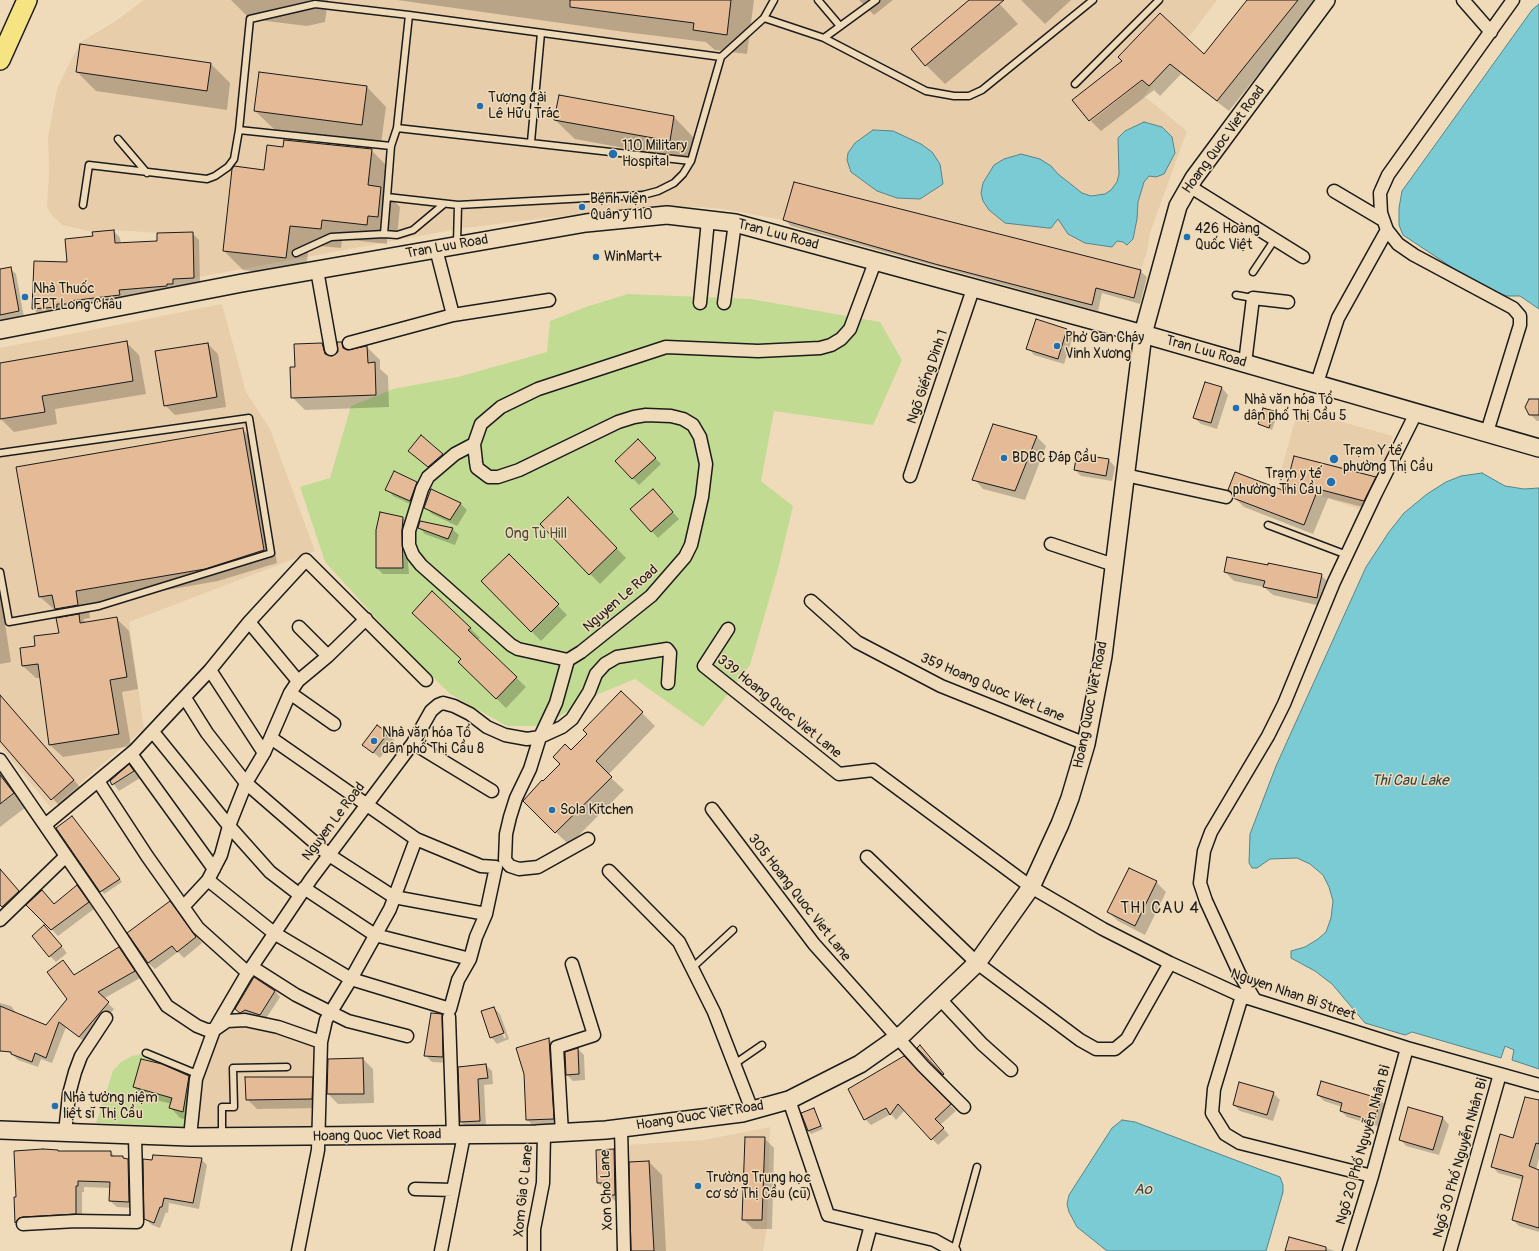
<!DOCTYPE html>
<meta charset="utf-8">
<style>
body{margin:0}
canvas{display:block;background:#efdbb9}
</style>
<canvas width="1539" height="1251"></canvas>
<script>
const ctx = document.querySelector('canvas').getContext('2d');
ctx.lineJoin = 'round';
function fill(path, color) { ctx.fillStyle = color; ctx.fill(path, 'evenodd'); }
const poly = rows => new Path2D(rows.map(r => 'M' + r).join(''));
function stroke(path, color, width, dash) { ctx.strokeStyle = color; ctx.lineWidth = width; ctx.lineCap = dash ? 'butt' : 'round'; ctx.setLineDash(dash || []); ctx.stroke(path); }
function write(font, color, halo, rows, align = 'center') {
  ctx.font = font + ' Pangolin,sans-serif'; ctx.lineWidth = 3; ctx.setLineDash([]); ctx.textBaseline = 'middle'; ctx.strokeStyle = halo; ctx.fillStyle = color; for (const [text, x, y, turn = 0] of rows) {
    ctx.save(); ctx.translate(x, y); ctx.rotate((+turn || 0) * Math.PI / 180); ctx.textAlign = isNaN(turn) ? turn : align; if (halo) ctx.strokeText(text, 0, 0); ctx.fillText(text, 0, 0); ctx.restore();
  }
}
fill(poly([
 [144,0,1217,0,1144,96,1187,131,1150,233,1147,252,1141,270,794,182,783,220,722,209,700,207,646,209,554,217,457,229,194,278,193,232,157,233,114,230,92,232,62,225,51,214,47,207,49,172,48,137,57,89,69,64,81,42,114,22],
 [222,304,246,392,270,429,315,551,129,622,144,729,51,808,0,746,0,348],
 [1298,410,1393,436,1367,512,1278,481],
 [237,1022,265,1027,319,1048,316,1126,198,1126,201,1075,221,1030],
 [770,1127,767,1227,763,1251,628,1251,626,1145,704,1140]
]), '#e8cdab');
fill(poly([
 [628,294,751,299,880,322,902,360,873,425,774,411,761,481,793,506,778,569,750,665,703,727,635,679,591,697,543,726,507,726,450,694,397,641,325,562,300,487,330,478,351,406,393,389,458,377,547,352,550,321,586,307],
 [143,1054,192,1071,185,1127,96,1123,113,1071,121,1062,132,1056]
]), '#c1db92');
const water = poly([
 [1539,4,1539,309,1520,296,1507,296,1493,292,1468,278,1403,235,1399,225,1399,208,1402,191,1532,10,1539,4],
 [1144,122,1162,127,1172,137,1175,153,1164,174,1156,177,1149,176,1144,182,1138,202,1137,219,1133,239,1127,245,1123,242,1117,241,1112,247,1085,243,1068,234,1058,219,1051,228,1048,228,1005,223,989,210,983,201,981,193,983,183,994,165,1004,159,1021,154,1040,159,1051,166,1058,174,1082,193,1091,196,1105,194,1111,190,1117,182,1119,174,1118,138,1125,131,1144,122],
 [873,130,893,131,921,144,932,152,940,164,943,184,920,199,897,198,877,191,851,172,847,160,848,153,855,143,873,130],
 [1482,473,1505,486,1524,489,1539,488,1539,1069,1512,1060,1514,1050,1505,1046,1501,1058,1412,1032,1405,1035,1365,1023,1332,984,1315,971,1291,958,1291,951,1305,947,1318,939,1326,932,1331,918,1333,901,1329,887,1323,875,1310,864,1297,858,1270,859,1257,868,1252,868,1249,863,1250,834,1276,766,1366,567,1389,532,1404,513,1427,494,1446,482,1461,476,1482,473],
 [1122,1120,1135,1122,1280,1177,1283,1185,1283,1192,1266,1251,1107,1251,1077,1227,1069,1212,1067,1204,1069,1195,1112,1128,1122,1120]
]);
fill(water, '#7bcbd5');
stroke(water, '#55858b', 1);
fill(poly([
 [231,0,328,0,325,22,307,26,250,19],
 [397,0,754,0,747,54,715,50,706,42,625,32],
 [859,0,893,0,874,15],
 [971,0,996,0,1018,24,945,84,926,65],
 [1021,0,1071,0,1045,24],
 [1248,0,1317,0,1229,111,1181,74,1160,96,1154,90,1101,131,1091,121,1147,77,1124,61,1204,55],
 [80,45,211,64,230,83,227,110,96,91,77,72],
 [260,73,367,87,386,107,381,144,275,130,255,111],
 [674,117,693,137,689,160,575,139,555,120],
 [371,150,391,170,388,195,400,207,397,236,387,235,387,244,342,239,341,248,309,245,305,277,243,270,224,251,265,171],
 [785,220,1140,271,1147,277,1140,304,1102,293,1098,311,791,226],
 [114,231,120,238,121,244,158,242,192,233,199,240,200,284,179,285,179,290,173,292,125,296,126,301,40,315,33,309,68,263,94,237],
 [10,268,16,274,24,317,0,321,0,270],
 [1037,320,1067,330,1073,336,1064,364,1034,355,1028,348],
 [126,342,139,355,146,394,55,409,57,424,14,432,1,419,0,364],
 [341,343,349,351,367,347,380,360,380,369,388,376,389,407,305,410,292,397,296,368,322,344,334,356,339,352],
 [208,344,218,354,226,407,175,415,165,405],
 [1222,388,1228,395,1217,429,1201,424,1194,418],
 [1539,401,1539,421,1537,421,1530,414],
 [1264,409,1274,412,1277,415,1272,430,1259,424],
 [242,429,255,442,277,563,218,581,88,604,90,618,83,619,86,623,117,619,129,631,138,689,122,692,131,746,63,757,50,745,41,678,36,678,23,666,36,647,60,634,64,618,40,597,18,468],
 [1036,436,1046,446,1025,500,983,489,974,479],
 [421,437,449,461,435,473,409,451],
 [644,447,661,464,639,485,616,461],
 [1109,460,1115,467,1112,481,1081,476,1075,470],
 [1375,478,1385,487,1374,510,1328,498,1313,534,1244,507,1234,497,1285,493],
 [416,483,423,490,417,507,393,496,387,489],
 [431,490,461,504,467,510,457,526,432,514,425,507],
 [659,497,679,519,658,538,632,509],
 [568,498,626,558,600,584,541,524],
 [403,518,409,524,407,552,409,574,383,574,377,568],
 [419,527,452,529,459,535,455,545,425,534],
 [509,555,567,615,541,641,482,581],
 [1225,572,1321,575,1330,584,1325,607,1273,595,1264,587,1234,581],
 [0,592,11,662,0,664],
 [423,622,470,628,480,638,477,640,526,687,506,708,460,662,462,660],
 [621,692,655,726,608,775,624,790,569,845,524,801,589,734],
 [0,695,86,794,65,812,0,740],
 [387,734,394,740,380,758,364,745],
 [129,766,140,778,119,791,111,781],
 [0,773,26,807,0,827],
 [72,817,122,882,104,894,57,828],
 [0,869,25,898,9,913,0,903],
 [1156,882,1166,892,1145,935,1118,921,1108,912],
 [77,886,94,909,58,936,28,905,42,891,55,905],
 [170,903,202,943,184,958,178,952,155,969,148,963],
 [51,933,67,953,56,962,50,956],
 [118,948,140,978,103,999,114,1009,86,1043,66,1027,52,1063,41,1059,38,1067,18,1060,12,1054,13,1052,0,1048,0,1003,11,1006,17,1014,46,1026,69,999,63,961,75,976],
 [275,991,280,997,265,1020,242,1015,236,1009],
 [494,1008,500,1014,509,1039,497,1044,491,1037],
 [496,1014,498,1014,506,1038,504,1038],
 [442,1015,448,1022,449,1063,432,1062,425,1055],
 [549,1039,555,1046,560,1125,533,1126,527,1119],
 [578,1049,584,1055,585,1080,573,1081,567,1075],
 [904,1058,956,1111,940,1125,949,1135,938,1145,905,1110,896,1120,891,1114,871,1125,865,1119],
 [363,1059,373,1069,374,1103,338,1104,328,1094,329,1060],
 [486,1065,492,1071,493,1084,484,1085,486,1127,467,1128,461,1122,459,1068],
 [189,1077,198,1086,193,1121,180,1118,171,1108,172,1104,144,1097,134,1087],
 [312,1078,322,1088,321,1108,257,1109,247,1099],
 [1273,1093,1280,1100,1273,1121,1240,1111,1234,1105],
 [1318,1095,1380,1100,1387,1106,1380,1127,1347,1117,1341,1111,1342,1107,1324,1101],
 [1539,1103,1539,1158,1536,1170,1539,1171,1539,1232,1519,1226,1513,1220,1523,1180,1498,1173,1492,1166,1514,1139],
 [1409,1108,1443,1118,1449,1125,1439,1155,1406,1146,1400,1139],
 [814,1109,823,1129,811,1134,808,1131],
 [764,1138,774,1148,772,1229,753,1229,743,1219],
 [614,1150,620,1157,621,1201,615,1201,609,1195,609,1189,604,1189,598,1183,597,1151],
 [59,1152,111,1152,115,1157,123,1157,128,1160,134,1166,135,1208,117,1207,110,1201,111,1188,84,1187,84,1192,82,1192,82,1219,22,1229,16,1223,15,1198],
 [201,1159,207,1165,199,1209,169,1203,168,1213,166,1212,160,1228,152,1225,145,1219,144,1160],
 [649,1162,662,1175,666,1251,633,1251],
 [1290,1238,1335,1251,1286,1251]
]), '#0003');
const building = poly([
 [570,0,731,0,727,35,693,30,694,23,570,7,570,0],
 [969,0,1004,0,925,66,911,49,969,0],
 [1247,0,1298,0,1217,101,1170,64,1149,86,1142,80,1089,121,1072,100,1122,61,1118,57,1160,13,1204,54,1247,0],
 [80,44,211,63,207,91,76,72,80,44],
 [259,72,367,86,362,125,254,111,259,72],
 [559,95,674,116,670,141,554,120,559,95],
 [284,140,372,149,368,185,381,187,378,217,368,216,367,225,322,220,321,229,290,226,286,258,223,251,232,169,234,166,264,170,267,145,283,147,284,140],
 [794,182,1141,270,1134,298,1096,288,1092,305,935,264,783,220,794,182],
 [114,230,115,243,157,241,157,233,193,232,194,278,173,279,173,284,167,284,167,286,119,290,120,295,69,301,69,304,57,304,57,307,32,309,34,261,67,262,65,239,93,236,92,232,114,230],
 [11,267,19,311,0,315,0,269,11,267],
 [1036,319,1067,329,1058,359,1026,349,1036,319],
 [127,341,133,381,42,396,45,412,0,419,0,363,127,341],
 [337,342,342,342,343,348,347,350,367,346,368,363,375,362,376,395,291,398,290,367,295,367,294,344,322,343,325,354,332,356,338,352,337,342],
 [208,343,217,397,164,406,155,351,208,343],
 [1205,382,1222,387,1211,423,1193,418,1205,382],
 [1529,399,1539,399,1539,415,1529,415,1525,407,1529,399],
 [1263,408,1274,411,1269,428,1258,424,1263,408],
 [993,424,1037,436,1015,491,972,480,993,424],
 [243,428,264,550,205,569,76,591,78,605,55,609,52,595,39,597,16,467,243,428],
 [421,435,443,454,428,467,408,451,421,435],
 [638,439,656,458,632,479,615,461,638,439],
 [1077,454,1109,459,1106,476,1074,470,1077,454],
 [1294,456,1376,477,1364,501,1318,489,1304,525,1233,498,1231,492,1228,490,1235,472,1285,491,1294,456],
 [394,471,417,482,410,501,385,490,394,471],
 [431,489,461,503,450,520,424,508,431,489],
 [653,489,673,512,651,532,630,509,653,489],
 [568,497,617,548,589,575,540,524,568,497],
 [380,512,403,517,402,531,403,568,376,568,376,530,380,512],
 [420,521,453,528,448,539,418,528,420,521],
 [509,554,559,604,531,632,481,581,509,554],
 [1227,557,1268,565,1268,563,1322,574,1317,598,1263,587,1265,581,1224,572,1227,557],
 [432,591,471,628,468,630,517,677,496,699,458,662,461,659,412,613,432,591],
 [79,614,80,623,117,617,127,677,110,680,119,734,49,745,38,664,22,666,20,648,35,646,34,636,59,633,56,618,79,614],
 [621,691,643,712,596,761,612,777,555,833,523,801,542,780,543,781,560,764,553,757,565,744,571,750,587,734,583,730,621,691],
 [0,695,74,780,51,800,0,741,0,695],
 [377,725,388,733,373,753,362,745,377,725],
 [129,764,134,771,112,785,110,781,129,764],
 [0,775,14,793,0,804,0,775],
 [72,816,120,879,100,892,56,828,72,816],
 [1129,868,1157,881,1135,926,1107,912,1129,868],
 [0,869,19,891,2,907,0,905,0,869],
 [77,885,89,902,51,930,26,905,42,890,54,904,77,885],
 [170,901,196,937,177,952,172,946,148,963,127,933,170,901],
 [44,925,62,946,49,957,32,936,44,925],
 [119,947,135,971,98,992,109,1002,79,1037,59,1022,46,1058,35,1053,32,1062,11,1054,11,1052,0,1051,0,1006,46,1025,67,999,47,972,63,960,74,975,119,947],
 [254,977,275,991,260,1015,245,1010,240,1013,235,1009,254,977],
 [494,1007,504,1033,490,1038,481,1011,494,1007],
 [431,1013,442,1014,443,1057,424,1056,431,1013],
 [549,1038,554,1119,526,1120,524,1074,516,1048,549,1038],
 [920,1045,944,1074,943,1075,917,1048,920,1045],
 [578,1048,579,1074,566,1075,565,1052,578,1048],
 [904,1056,951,1104,935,1119,944,1128,931,1140,898,1104,890,1115,886,1108,864,1120,848,1089,904,1056],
 [363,1058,364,1094,327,1094,328,1059,363,1058],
 [141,1059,162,1064,189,1076,183,1112,169,1108,172,1098,133,1087,141,1059],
 [486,1064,488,1078,478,1079,480,1121,460,1122,458,1067,486,1064],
 [245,1077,313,1077,312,1099,246,1100,245,1077],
 [1321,1081,1381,1099,1374,1121,1340,1111,1342,1103,1317,1095,1321,1081],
 [1239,1082,1274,1092,1267,1115,1233,1105,1239,1082],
 [1525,1097,1539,1100,1539,1144,1536,1143,1529,1166,1539,1170,1539,1228,1512,1220,1523,1176,1491,1167,1500,1134,1513,1138,1525,1097],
 [1408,1107,1443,1117,1433,1150,1399,1140,1408,1107],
 [814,1108,821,1126,808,1131,801,1113,814,1108],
 [745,1137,765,1137,762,1220,742,1220,745,1137],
 [43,1149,58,1150,58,1151,111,1151,111,1156,123,1156,123,1158,128,1159,129,1202,109,1201,110,1182,78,1181,78,1186,76,1186,76,1214,23,1217,19,1218,15,1223,14,1197,16,1197,14,1151,43,1149],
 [614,1149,615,1195,608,1195,607,1183,597,1183,596,1150,614,1149],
 [153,1155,202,1158,193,1203,164,1198,162,1207,160,1207,154,1223,144,1219,143,1159,152,1160,153,1155],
 [649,1161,654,1251,631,1251,629,1162,649,1161],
 [1289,1237,1326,1247,1326,1251,1285,1251,1289,1237]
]);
fill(building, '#e5ba96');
stroke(building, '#1c1c1c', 1);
const lane = poly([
 [818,0,840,26],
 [764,18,824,38,926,91,954,96,969,96,982,90,1093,0],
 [824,38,876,0],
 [721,57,764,18,774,0],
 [1075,84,1159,0],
 [397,128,409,15],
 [239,130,391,146,397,128,691,161],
 [118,139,147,173],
 [531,142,541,33],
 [83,205,89,165,207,179,215,176,228,167,234,159,239,130,250,19,315,4,409,15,721,57,691,161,683,174,674,183,658,191,643,195,458,205,387,197,391,146],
 [384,234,397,235,413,230,444,204],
 [457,243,458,205],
 [296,253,331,237,384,234,387,197],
 [1253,272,1275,239],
 [1236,295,1253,298],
 [0,453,249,418,271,553,99,606,9,622,0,572],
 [1268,525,1347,555],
 [692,968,733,930],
 [146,1053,197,1074],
 [733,1065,762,1045],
 [222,1136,222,1107,234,1107,233,1068,287,1067],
 [954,1251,977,1167]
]);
const street = poly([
 [1463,0,1491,32],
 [1189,186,1303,257],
 [1334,191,1383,220],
 [436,249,453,315],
 [317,270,331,349],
 [700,303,708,220],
 [724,303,735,223],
 [349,343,453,315,549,300],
 [1245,363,1253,298,1288,302],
 [1317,383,1338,318,1387,230],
 [1487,432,1520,325,1520,316,1513,308,1414,255,1398,244,1387,230,1381,213,1380,193,1388,175,1513,0],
 [474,444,455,454,428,477,422,489,409,531,409,545,413,555,421,565,511,645,518,649,568,660,581,652,651,596,685,557,691,545,702,497,706,464,700,437,693,425,683,419,671,416,646,415,634,417,618,422,519,470,498,477,489,477,477,468,476,462,474,444,481,424,501,407,538,389,666,347,758,351,820,348,831,345,841,339,850,329,875,262],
 [1125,475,1226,497],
 [910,476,973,289],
 [1051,544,1114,565],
 [811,601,857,642,941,686,1086,744],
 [249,622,298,681],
 [299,627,328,656],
 [728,629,704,666,839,774,873,770,1031,887,1103,929,1170,963,1242,996,1407,1048,1539,1085],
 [210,670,264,753],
 [290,693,334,724],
 [185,698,207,733,246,783,329,855,394,897,486,914],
 [153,732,229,826,270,872,300,895],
 [413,743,492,791],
 [131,754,214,869],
 [0,760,106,914,167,1006,197,1026,207,1030,214,1030,227,1021,245,1020,278,1027,321,1042],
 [98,781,147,856,198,928,248,973],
 [712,809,814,944,923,1066,964,1107],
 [45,825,135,750,210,670,249,622,306,560,426,680],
 [588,839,538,867,519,869,510,866,505,860,506,834,510,817,516,798,530,769,540,737,562,727,572,719,589,692,596,674,605,664,617,657,667,649,670,653,668,683],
 [867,857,977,963,1080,1040,1096,1049,1115,1049,1127,1039,1170,963],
 [609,871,679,942,714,1012,752,1110],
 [208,880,274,933,351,979,450,1009,458,980,470,959,476,937,486,914,496,867,481,866,416,839,271,738],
 [304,888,375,935,470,959],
 [183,907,208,880,221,855,229,826,246,783,264,753,290,693,298,681,328,656,366,619],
 [0,920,66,856],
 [252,967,296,995,348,1021,407,1036],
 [1242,996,1214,1089,1212,1113,1225,1134,1240,1143,1372,1176],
 [940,999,982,1044,1011,1070],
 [1255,1000,1240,975,1206,901,1200,883,1204,851,1211,832,1268,736,1284,704,1334,582,1375,495,1417,411],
 [449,1017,453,1135],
 [789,1100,828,1215,934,1240,954,1251],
 [621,1128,624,1251],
 [65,1133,69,1094,75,1072,81,1056,106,1018],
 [562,1133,557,1047,594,1035,572,964],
 [190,1137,196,1079,214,1030,245,977,311,879,413,743,431,711,438,705,443,703,454,706,470,714,487,727,505,735,527,739,540,737,556,703,568,660],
 [415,1189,453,1190],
 [23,1224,76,1221,137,1222,135,1136],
 [298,1251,318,1150,321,1042,326,1020,351,979,390,909,416,839],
 [441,1251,464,1135],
 [534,1251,534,1229,543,1183,544,1134],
 [864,1251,871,1225],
 [1349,1251,1372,1176,1407,1048],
 [1450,1251,1500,1074]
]);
const secondary = poly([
 [0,330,242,283,586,223,667,215,735,223,1143,334,1539,448],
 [0,1130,190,1137,536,1134,606,1130,742,1113,789,1100,860,1064,904,1033,977,963,1031,887,1060,824,1070,798,1086,744,1103,656,1143,334,1178,206,1194,178,1326,0]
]);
const primary = poly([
 [0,60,27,0]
]);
stroke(lane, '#1c1c1c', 9);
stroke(street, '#1c1c1c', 15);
stroke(secondary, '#1c1c1c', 20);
stroke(primary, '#1c1c1c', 22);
stroke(lane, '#efdbb9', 6);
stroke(street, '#efdbb9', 12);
stroke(secondary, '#efdbb9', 17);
stroke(primary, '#f6e381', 19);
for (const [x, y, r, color] of [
 [480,106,4,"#1f6fb2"],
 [613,154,5,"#1f6fb2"],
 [582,207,4,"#1f6fb2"],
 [1187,237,4,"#1f6fb2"],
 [596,257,4,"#1f6fb2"],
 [25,297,4,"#1f6fb2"],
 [1057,346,4,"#1f6fb2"],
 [1236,408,4,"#1f6fb2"],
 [1004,458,4,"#1f6fb2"],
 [1334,459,5,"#1f6fb2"],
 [1331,482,5,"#1f6fb2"],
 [374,741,4,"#1f6fb2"],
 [552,810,4,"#1f6fb2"],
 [55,1106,4,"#1f6fb2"],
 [698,1186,4,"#1f6fb2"]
]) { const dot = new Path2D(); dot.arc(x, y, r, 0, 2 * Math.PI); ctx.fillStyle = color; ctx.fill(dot); stroke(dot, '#efdbb9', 1.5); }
write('14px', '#1c1c1c', '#efdbb9', [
 ["Tượng đài",488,98],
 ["Lê Hữu Trác",488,114],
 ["110 Military",622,146],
 ["Hospital",622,162],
 ["Bệnh viện",590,199],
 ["Quân y 110",590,215],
 ["426 Hoàng",1195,229],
 ["Quốc Việt",1195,245],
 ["WinMart+",604,257],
 ["Nhà Thuốc",33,289],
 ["FPT Long Châu",33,305],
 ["Phở Gan Cháy",1065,338],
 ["Vinh Xương",1065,354],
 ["Nhà văn hóa Tổ",1244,400],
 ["dân phố Thị Cầu 5",1244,416],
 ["Trạm Y tế",1343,451],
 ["phường Thị Cầu",1343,467],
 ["BDBC Đáp Cầu",1012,458],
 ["Trạm y tế",1322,474,"right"],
 ["phường Thi Cầu",1322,490,"right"],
 ["Nhà văn hóa Tổ",382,733],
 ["dân phố Thị Cầu 8",382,749],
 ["Sola Kitchen",560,810],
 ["Nhà tưởng niệm",63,1098],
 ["liệt sĩ Thị Cầu",63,1114],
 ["Trường Trung học",706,1178],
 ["cơ sở Thị Cầu (cũ)",706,1194]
], 'left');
write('14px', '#1c1c1c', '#efdbb9', [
 ["Hoang Quoc Viet Road",1224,140,-54],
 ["Tran Luu Road",778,235,15],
 ["Tran Luu Road",447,247,-10],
 ["Tran Luu Road",1206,352,16],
 ["Ngõ Giếng Dinh 1",928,377,-71],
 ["Nguyen Le Road",621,599,-41],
 ["359 Hoang Quoc Viet Lane",992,688,23],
 ["Hoang Quoc Viet Road",1091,705,-79],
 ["339 Hoang Quoc Viet Lane",779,707,39],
 ["Nguyen Le Road",334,822,-53],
 ["305 Hoang Quoc Viet Lane",799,898,52],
 ["Nguyen Nhan Bi Street",1293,995,19],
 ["Hoang Quoc Viet Road",700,1116,-9],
 ["Hoang Quoc Viet Road",377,1136,-1],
 ["Ngõ 20 Phố Nguyễn Nhân Bỉ",1364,1145,-74],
 ["Ngõ 30 Phố Nguyễn Nhân Bỉ",1461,1158,-74],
 ["Xon Cho Lane",607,1190,-92],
 ["Xom Gia C Lane",524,1191,-84]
]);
write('14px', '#454c3a', '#efdbb9', [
 ["Ong Tu Hill",536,534]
]);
write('italic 15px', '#34484a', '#efdbb9', [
 ["Thi Cau Lake",1410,781],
 ["Ao",1143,1190]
]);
ctx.letterSpacing = '1px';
write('16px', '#1c1c1c', '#efdbb9', [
 ["THI CAU 4",1160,909]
]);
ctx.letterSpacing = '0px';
</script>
